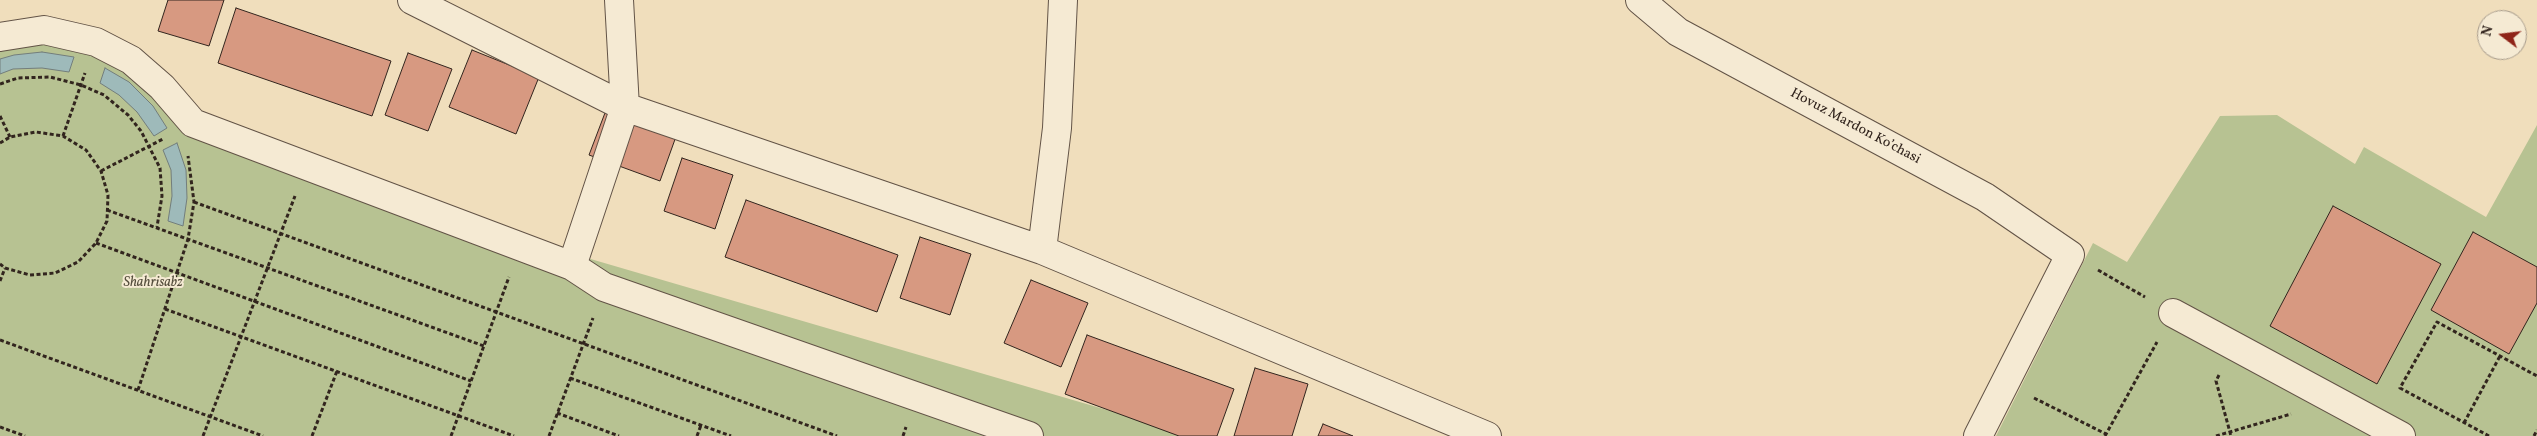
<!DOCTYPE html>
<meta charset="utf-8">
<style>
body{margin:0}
#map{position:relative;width:2537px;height:436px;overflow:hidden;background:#f0debc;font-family:Vollkorn,serif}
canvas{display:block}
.north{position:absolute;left:2477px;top:10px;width:50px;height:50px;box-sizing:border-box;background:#f5ead3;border:1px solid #a79b8b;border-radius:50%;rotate:285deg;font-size:14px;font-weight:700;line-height:20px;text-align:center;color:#32251e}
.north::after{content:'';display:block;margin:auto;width:18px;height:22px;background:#8f2418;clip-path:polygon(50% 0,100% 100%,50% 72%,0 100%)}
</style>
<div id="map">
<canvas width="2537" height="436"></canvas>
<div class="north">N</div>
</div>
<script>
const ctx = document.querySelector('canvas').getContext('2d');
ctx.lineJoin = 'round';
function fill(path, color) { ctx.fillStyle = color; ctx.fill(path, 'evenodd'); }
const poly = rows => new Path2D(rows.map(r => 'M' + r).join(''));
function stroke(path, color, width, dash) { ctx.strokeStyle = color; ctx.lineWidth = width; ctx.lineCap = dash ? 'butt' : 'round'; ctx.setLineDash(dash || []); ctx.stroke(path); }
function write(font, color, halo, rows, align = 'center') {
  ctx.font = font + ' Vollkorn,serif'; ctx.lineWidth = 4; ctx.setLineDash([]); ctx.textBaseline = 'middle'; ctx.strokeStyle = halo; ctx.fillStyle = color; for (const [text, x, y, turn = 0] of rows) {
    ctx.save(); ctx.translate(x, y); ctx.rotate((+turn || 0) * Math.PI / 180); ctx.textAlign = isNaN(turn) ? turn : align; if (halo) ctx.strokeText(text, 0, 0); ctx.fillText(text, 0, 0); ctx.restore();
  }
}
fill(poly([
 [55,44,111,59,154,92,189,135,553,248,1196,436,0,436,0,45],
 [2277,115,2355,164,2364,147,2486,217,2537,125,2537,436,1996,436,2093,243,2127,262,2220,116]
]), '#b7c292');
const water = poly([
 [42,52,74,57,69,72,42,68,13,69,0,74,0,59,14,55,42,52],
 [105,68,129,82,153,106,167,128,154,136,137,112,119,95,100,83,105,68],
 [177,143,186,170,187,198,183,226,168,221,172,196,171,170,163,150,177,143]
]);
fill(water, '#9ebaba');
stroke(water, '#737e7c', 1);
const building = poly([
 [168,0,224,0,209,46,158,31,168,0],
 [236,8,391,61,372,116,218,63,236,8],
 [472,50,539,77,516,134,449,107,472,50],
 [408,53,452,69,428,131,385,115,408,53],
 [608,105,678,131,660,181,589,155,608,105],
 [682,158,733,175,715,229,664,211,682,158],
 [746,200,898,255,877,312,725,257,746,200],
 [2333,206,2441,264,2377,384,2270,326,2333,206],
 [2473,232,2537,267,2537,303,2509,354,2431,310,2473,232],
 [920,237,971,254,950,315,900,298,920,237],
 [1031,280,1088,303,1061,367,1004,343,1031,280],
 [1087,335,1234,389,1217,436,1179,436,1065,394,1087,335],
 [1255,368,1308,384,1292,436,1234,436,1255,368],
 [1323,424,1353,436,1318,436,1323,424]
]);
fill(building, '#d79981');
stroke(building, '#32251e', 1);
const minor = poly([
 [412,0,625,107,1042,250,1487,436],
 [619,0,625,107,572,266,604,287,1029,436],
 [1640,0,1678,32,1985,197,2070,255,1978,436],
 [0,37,44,30,96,42,131,60,162,87,193,123,572,266],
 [1042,250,1057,128,1063,0],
 [2173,313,2401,436]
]);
stroke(minor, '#625346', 30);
stroke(poly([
 [0,84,18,78,50,77,81,85,104,95,128,115,141,131,160,168,162,196,157,227],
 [0,116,10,137],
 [63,136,85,73],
 [0,143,10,137,36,132,63,136,86,150,101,171,108,195,107,221,96,243,78,262,55,273,30,275,5,268,0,264],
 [101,171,163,139],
 [194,202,837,436],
 [107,210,484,346],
 [96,243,471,381],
 [2098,270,2145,297],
 [0,281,5,268],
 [165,309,514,436],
 [0,340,263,436],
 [2219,375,2216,381,2231,436],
 [570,378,731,436],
 [138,390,188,239,194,202,188,156],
 [2034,398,2106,434],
 [557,413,619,436],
 [2464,423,2500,356],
 [0,427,25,436],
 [203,436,295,196],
 [312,436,337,371],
 [451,436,509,277],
 [549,436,593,318],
 [697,436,701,425],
 [903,436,906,427],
 [2105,436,2157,342],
 [2216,436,2291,414],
 [2489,436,2400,388,2437,322,2537,376],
 [2534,436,2537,430]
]), '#32251e', 3, [4, 2.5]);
stroke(minor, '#f5ead3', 28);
write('14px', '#32251e', '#f5ead3', [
 ["Hovuz Mardon Ko’chasi",1855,127,28]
]);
write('italic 14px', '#534c3b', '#f5ead3', [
 ["Shahrisabz",153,283]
]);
</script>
